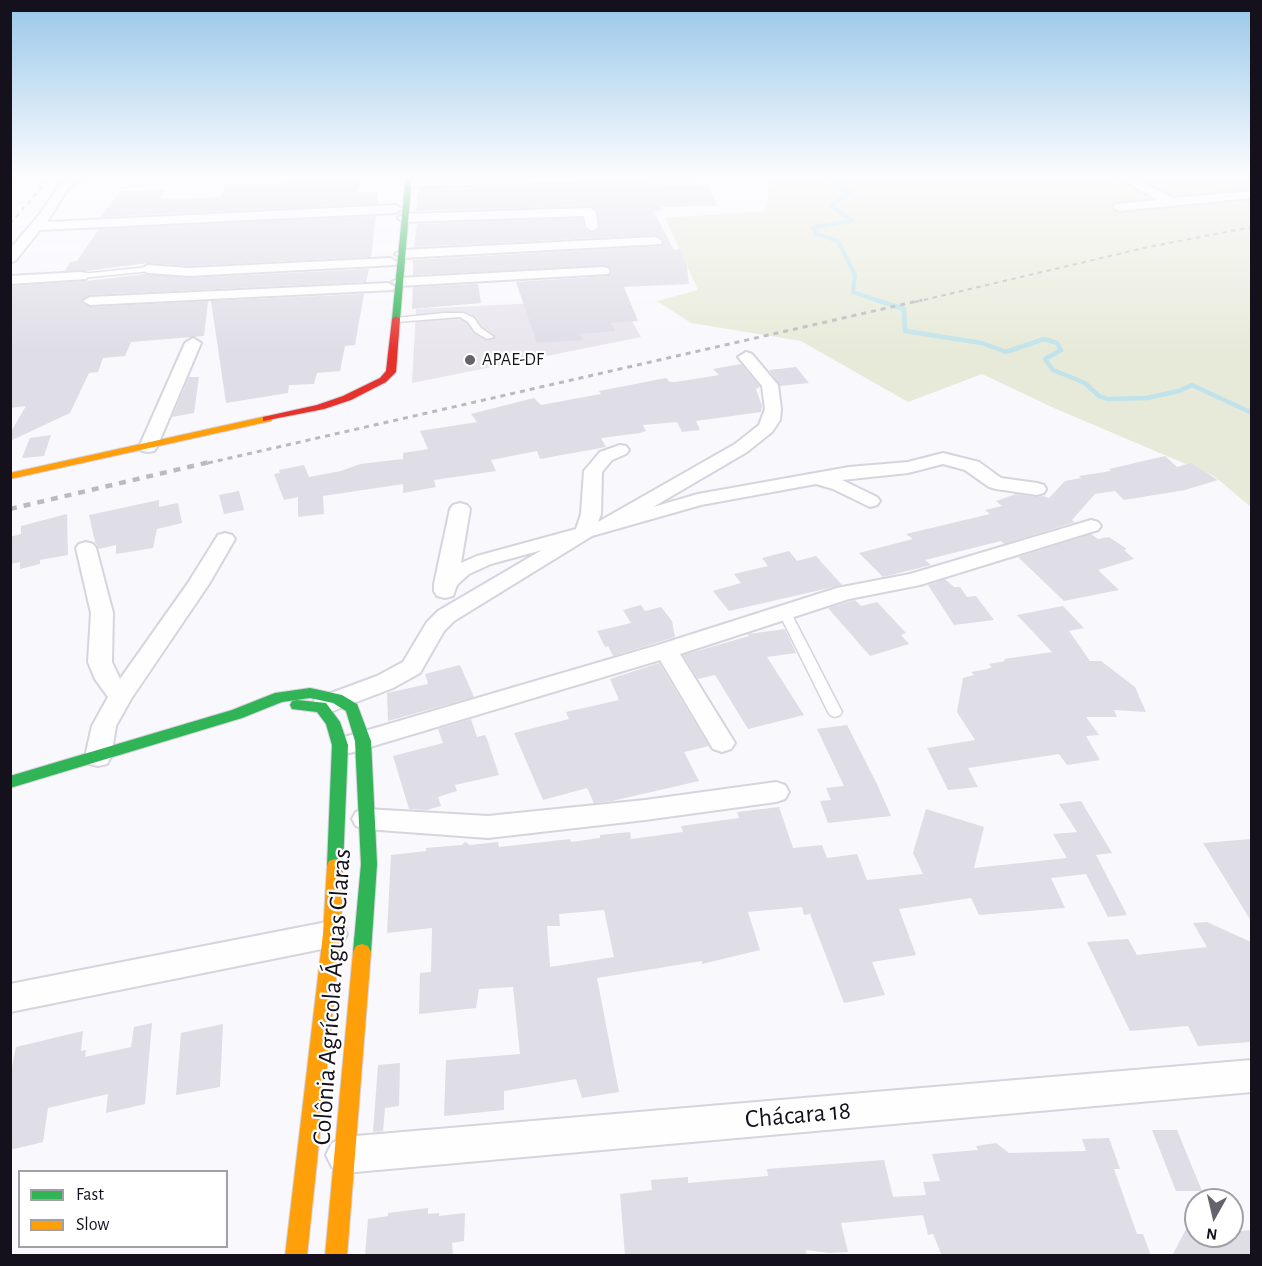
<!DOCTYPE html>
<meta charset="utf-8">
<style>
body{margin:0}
#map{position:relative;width:1262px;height:1266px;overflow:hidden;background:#f9f8fd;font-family:"Alegreya Sans",sans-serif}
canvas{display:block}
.frame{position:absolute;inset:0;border:12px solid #14111d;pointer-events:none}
.legend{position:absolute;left:18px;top:1170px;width:210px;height:78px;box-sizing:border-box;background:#fff;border:2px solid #a1a0a5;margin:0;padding:8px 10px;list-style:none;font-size:18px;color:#14111d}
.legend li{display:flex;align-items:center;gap:12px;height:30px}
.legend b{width:30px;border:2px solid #a1a0a5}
.north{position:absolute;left:1184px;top:1188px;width:60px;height:60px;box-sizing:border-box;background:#fff;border:2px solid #a1a0a5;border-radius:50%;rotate:188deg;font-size:16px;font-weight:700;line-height:24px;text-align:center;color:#14111d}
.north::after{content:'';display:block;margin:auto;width:21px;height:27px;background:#64626b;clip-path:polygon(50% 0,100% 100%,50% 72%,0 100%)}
</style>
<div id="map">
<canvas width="1262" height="1266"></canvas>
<div class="frame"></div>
<ul class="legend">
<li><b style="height:8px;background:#30b455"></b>Fast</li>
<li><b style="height:8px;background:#ff9f0a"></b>Slow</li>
</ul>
<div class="north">N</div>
</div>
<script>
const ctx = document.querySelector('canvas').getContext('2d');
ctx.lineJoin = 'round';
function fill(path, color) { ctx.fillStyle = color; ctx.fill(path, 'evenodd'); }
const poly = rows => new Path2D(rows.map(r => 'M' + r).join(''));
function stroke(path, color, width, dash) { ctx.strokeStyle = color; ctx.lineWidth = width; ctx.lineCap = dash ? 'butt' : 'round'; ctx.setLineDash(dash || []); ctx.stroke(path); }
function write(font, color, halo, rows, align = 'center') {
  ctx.font = font + ' "Alegreya Sans",sans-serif'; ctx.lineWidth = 4.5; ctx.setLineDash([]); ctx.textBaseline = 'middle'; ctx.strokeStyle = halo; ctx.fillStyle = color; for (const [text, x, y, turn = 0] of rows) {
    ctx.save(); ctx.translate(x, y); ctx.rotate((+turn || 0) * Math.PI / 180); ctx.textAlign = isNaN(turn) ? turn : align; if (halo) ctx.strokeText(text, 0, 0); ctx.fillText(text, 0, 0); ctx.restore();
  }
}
fill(poly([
 [619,299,641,337,412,383,416,309]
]), '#e8e5ed');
fill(poly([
 [771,175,1102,175,1160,181,1221,175,1251,175,1251,507,1214,476,1054,408,982,374,908,402,801,341,691,323,657,301,698,290,665,218,765,211]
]), '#e7ead8');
stroke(poly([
 [826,175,848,193,831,206,852,221,813,227,816,234,838,241,855,275,853,292,882,302]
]), '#c0e3eb', 4);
stroke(poly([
 [877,300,904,309,905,331,982,343,1006,352,1044,339,1057,343,1061,350,1045,359,1053,370,1085,383,1099,396,1108,399,1147,398,1179,391,1192,385,1252,413]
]), '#c0e3eb', 4.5);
fill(poly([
 [345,175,361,175,357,193,378,192,377,204,101,217,120,191,166,189,158,198,174,198,173,199,220,197,226,185,343,182],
 [419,175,533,175,419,178],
 [646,182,663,186,708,186,718,206,661,207,662,210,654,212,674,250,680,249,687,267,689,284,624,287,638,321,611,323,615,331,579,334,583,340,537,343,516,282,608,276,612,272,608,266,413,275,413,260,661,246,664,242,656,235,414,247,417,224,582,218,584,227,591,233,600,227,598,212,590,206,416,211,418,189],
 [376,216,371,257,189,266,148,263,87,271,65,271,70,262,77,261,99,229],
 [369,269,366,282,89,295,81,302,90,307,208,301,204,336,131,342,125,356,103,358,98,372,89,373,70,413,10,441,10,433,26,406,10,408,10,286,86,281,145,274,189,278],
 [478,284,481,303,412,309,413,287],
 [364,294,355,345,345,346,340,371,317,373,314,384,289,385,288,393,226,403,211,301],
 [741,364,760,387,756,389,762,406,761,412,696,421,700,430,682,432,677,422,643,425,646,431,640,433,601,438,606,447,540,459,537,451,491,460,496,471,434,480,436,487,403,493,403,484,323,496,324,514,298,517,298,497,284,500,274,474,280,473,279,470,304,465,309,477,341,471,360,464,403,459,403,453,428,449,420,431,477,422,471,414,534,398,541,405,579,398,601,394,599,391,666,378,670,382,676,382,719,375,713,369],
 [796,367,809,383,780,386,769,370],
 [189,377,199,377,194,413,172,417],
 [51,435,44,456,22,458,30,438],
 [1165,456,1177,467,1191,463,1218,480,1185,490,1124,500,1115,491,1095,494,1072,520,1075,522,1004,544,1001,541,925,560,931,565,883,577,859,553,913,539,906,534,990,514,985,510,1002,506,996,501,1016,494,1037,497,1043,496,1049,498,1065,481,1081,478,1079,476,1111,471,1109,469],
 [239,491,244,510,224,514,219,495],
 [159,500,159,507,178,503,182,523,157,529,153,548,116,554,116,545,99,549,95,542,89,515],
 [67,514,68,555,40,560,40,564,20,569,20,562,10,564,10,537,21,534,21,526],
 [1091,534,1098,539,1109,537,1127,549,1124,550,1134,559,1098,570,1119,590,1064,601,1018,557],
 [789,551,797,561,816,556,842,585,729,611,713,591,741,583,734,574,768,566,762,558],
 [945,579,954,587,960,587,967,597,976,596,994,620,954,625,928,585],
 [855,600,861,606,877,602,906,633,901,635,909,644,870,656,828,608],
 [641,605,645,611,661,607,672,621,675,637,613,656,608,646,605,647,597,631,631,623,623,610],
 [1063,606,1084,628,1069,631,1090,661,1101,661,1135,687,1146,712,1114,710,1117,717,1086,717,1099,735,1086,736,1100,760,1067,765,1059,754,968,768,978,787,948,790,927,748,975,740,957,712,963,678,974,675,971,672,987,669,992,667,989,664,1005,661,1004,659,1052,652,1017,615],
 [785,629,796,653,767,657,804,715,748,729,715,675,698,679,683,655,749,636,748,634],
 [659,663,709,746,684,752,699,781,612,801,594,803,587,788,543,800,514,733,569,719,566,712,619,700,610,679],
 [460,665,474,697,388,721,387,693,428,684,425,674],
 [471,719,477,737,485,735,487,739,499,775,455,785,457,791,438,797,441,806,426,810,409,809,393,756,443,743,438,729],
 [847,725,877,784,891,816,828,823,820,801,831,800,826,788,844,786,817,729],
 [1081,801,1112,853,1096,855,1127,915,1108,917,1086,874,1051,878,1065,908,979,915,971,898,899,909,916,955,872,962,885,995,844,1003,810,914,804,915,802,907,748,912,760,950,702,964,702,961,597,978,619,1092,582,1098,576,1079,504,1091,504,1110,444,1116,446,1060,520,1054,513,987,479,989,476,1008,419,1014,420,973,431,972,432,928,387,933,391,855,426,851,426,848,462,845,465,842,470,845,498,842,499,847,570,839,571,842,600,838,600,835,630,832,631,839,683,832,681,826,739,818,737,812,779,807,793,848,822,845,827,858,857,854,867,880,923,874,913,853,926,809,984,827,974,868,1067,858,1053,834,1077,832,1059,804],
 [604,910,614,957,550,967,547,926,560,926,559,914],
 [1251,839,1251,921,1203,843],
 [1207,922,1251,942,1251,1042,1198,1046,1188,1026,1130,1031,1087,942,1128,939,1137,955,1207,947,1193,923],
 [152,1023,145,1104,106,1113,108,1094,48,1108,43,1142,10,1150,10,1076,16,1047,83,1031,81,1051,86,1050,85,1057,131,1047,134,1027],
 [223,1024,220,1087,176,1095,181,1033],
 [400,1063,399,1106,385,1108,383,1131,373,1132,378,1065],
 [1152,1130,1177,1130,1202,1191,1176,1191],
 [1109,1138,1120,1169,1114,1169,1137,1234,1143,1234,1151,1256,942,1256,933,1234,928,1235,923,1215,841,1223,848,1252,829,1253,806,1250,807,1256,625,1256,620,1194,652,1190,651,1180,688,1177,688,1183,768,1176,767,1169,884,1160,893,1197,926,1195,923,1182,940,1181,932,1154,978,1150,976,1146,996,1143,1009,1153,1086,1151,1082,1139],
 [428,1208,428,1214,439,1213,439,1216,465,1213,464,1241,452,1243,453,1256,365,1256,368,1219,388,1216,388,1213],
 [1196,1210,1196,1236,1232,1236,1232,1232,1251,1230,1251,1256,1172,1256]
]), '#dfdde6');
const lane = poly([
 [148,267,151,267,151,271,81,278,77,276,81,274,148,267],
 [444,313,464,313,474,318,481,328,494,337,487,339,475,332,468,322,460,317,396,322,392,320,396,318,444,313],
 [785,609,791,613,842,712,840,715,835,717,830,715,828,712,779,613,785,609]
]);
const street = poly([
 [71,175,83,175,67,190,47,222,396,205,402,209,396,213,40,230,15,261,10,262,10,249,39,215,59,186,71,175],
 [594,175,697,175,691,178,408,187,402,184,408,181,594,175],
 [1114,175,1127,175,1173,198,1252,191,1252,198,1119,211,1113,207,1115,204,1158,200,1114,175],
 [590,208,596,212,598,227,592,231,586,227,584,216,404,222,398,218,404,214,590,208],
 [656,237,662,241,661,244,402,258,395,254,402,250,656,237],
 [390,258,397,262,395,265,189,276,148,273,141,269,148,265,189,268,390,258],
 [603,267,608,268,610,271,608,274,399,286,392,282,399,278,603,267],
 [81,272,86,273,88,276,86,279,10,284,10,276,81,272],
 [388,283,395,287,393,290,90,305,83,301,90,297,388,283],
 [193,338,201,343,157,447,154,451,148,452,142,451,139,447,185,343,193,338],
 [746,352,752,354,778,385,781,409,780,420,772,432,747,452,653,507,698,494,849,467,908,462,943,453,979,462,1001,478,1037,483,1044,485,1046,489,1044,493,1037,495,996,489,989,487,965,470,943,464,908,473,842,480,877,497,880,501,877,505,870,507,833,489,816,484,701,505,592,536,454,621,444,631,420,673,393,688,333,711,324,713,315,711,312,705,315,699,377,676,403,662,427,622,438,611,542,550,491,564,469,574,457,585,453,596,445,598,437,596,434,591,434,584,450,509,453,505,460,503,467,505,470,509,461,563,477,556,576,529,581,514,584,471,600,452,620,445,626,446,629,450,626,454,612,460,602,472,601,514,598,522,735,444,759,425,765,409,762,386,738,357,746,352],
 [1091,520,1098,522,1101,526,1098,530,920,585,849,599,680,654,735,743,731,749,722,752,713,749,660,660,350,753,341,750,337,744,341,738,658,645,837,588,910,574,1091,520],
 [225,533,232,535,235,539,209,584,131,699,116,726,111,757,107,764,98,766,89,764,85,757,92,726,108,697,95,679,88,662,91,613,76,548,79,544,86,542,93,544,96,548,113,613,112,662,120,679,188,583,218,535,225,533],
 [776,782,785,785,789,792,785,799,776,802,645,820,488,838,366,829,356,826,352,819,356,812,366,809,488,816,645,800,776,782],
 [332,921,343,925,347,934,343,943,332,947,10,1012,10,984,332,921],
 [1252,1060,1252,1092,344,1173,332,1167,326,1155,332,1143,344,1137,1252,1060]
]);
const fast = poly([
 [406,175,412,175,400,319,396,322,392,319,406,175],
 [310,688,342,695,357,704,371,741,377,864,371,952,368,958,362,960,356,958,353,952,361,864,355,741,346,711,333,703,310,698,282,702,242,718,10,788,10,776,232,710,275,693,310,688],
 [297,700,326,703,340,722,348,745,343,866,341,871,335,873,329,871,327,866,332,745,326,724,317,712,292,709,290,705,292,701,297,700]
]);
const slow = poly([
 [267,416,272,419,271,421,10,479,10,473,267,416],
 [335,859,341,861,343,866,341,934,307,1256,285,1256,323,934,327,866,329,861,335,859],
 [362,944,368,946,371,952,347,1256,325,1256,353,952,356,946,362,944]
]);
const jam = poly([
 [396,316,400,319,396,372,386,382,351,400,324,409,263,421,263,417,317,405,343,396,380,378,386,371,392,319,396,316]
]);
stroke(lane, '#d6d4dd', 3);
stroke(street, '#d6d4dd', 4);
stroke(fast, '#d6d4dd', 2);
stroke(slow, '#d6d4dd', 2);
stroke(jam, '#d6d4dd', 2);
fill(lane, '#fefeff');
fill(street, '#fefeff');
fill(fast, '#30b455');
fill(slow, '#ff9f0a');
fill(jam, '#e5322d');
stroke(poly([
 [10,224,52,175],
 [915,302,1148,247,1252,227]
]), '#bbbbbc', 2, [4.5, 4.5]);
stroke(poly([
 [208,463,922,300]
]), '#bbbbbc', 3, [5, 5]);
stroke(poly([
 [10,509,214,461]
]), '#bbbbbc', 4.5, [7, 7]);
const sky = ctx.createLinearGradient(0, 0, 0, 352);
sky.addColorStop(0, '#98c7e9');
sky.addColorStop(0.5, '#fcfcfe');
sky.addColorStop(1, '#fcfcfe00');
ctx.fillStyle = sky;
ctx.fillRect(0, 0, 1262, 352);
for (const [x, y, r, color] of [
 [470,360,6,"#64626b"]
]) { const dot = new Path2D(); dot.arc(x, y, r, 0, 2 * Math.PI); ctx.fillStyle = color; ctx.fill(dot); stroke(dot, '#fff', 2); }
write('18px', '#14111d', '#fff', [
 ["APAE-DF",482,360]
], 'left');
write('26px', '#14111d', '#fff', [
 ["Colônia Agrícola Águas Claras",332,997,-86],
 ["Chácara 18",798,1115,-5]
]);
</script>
